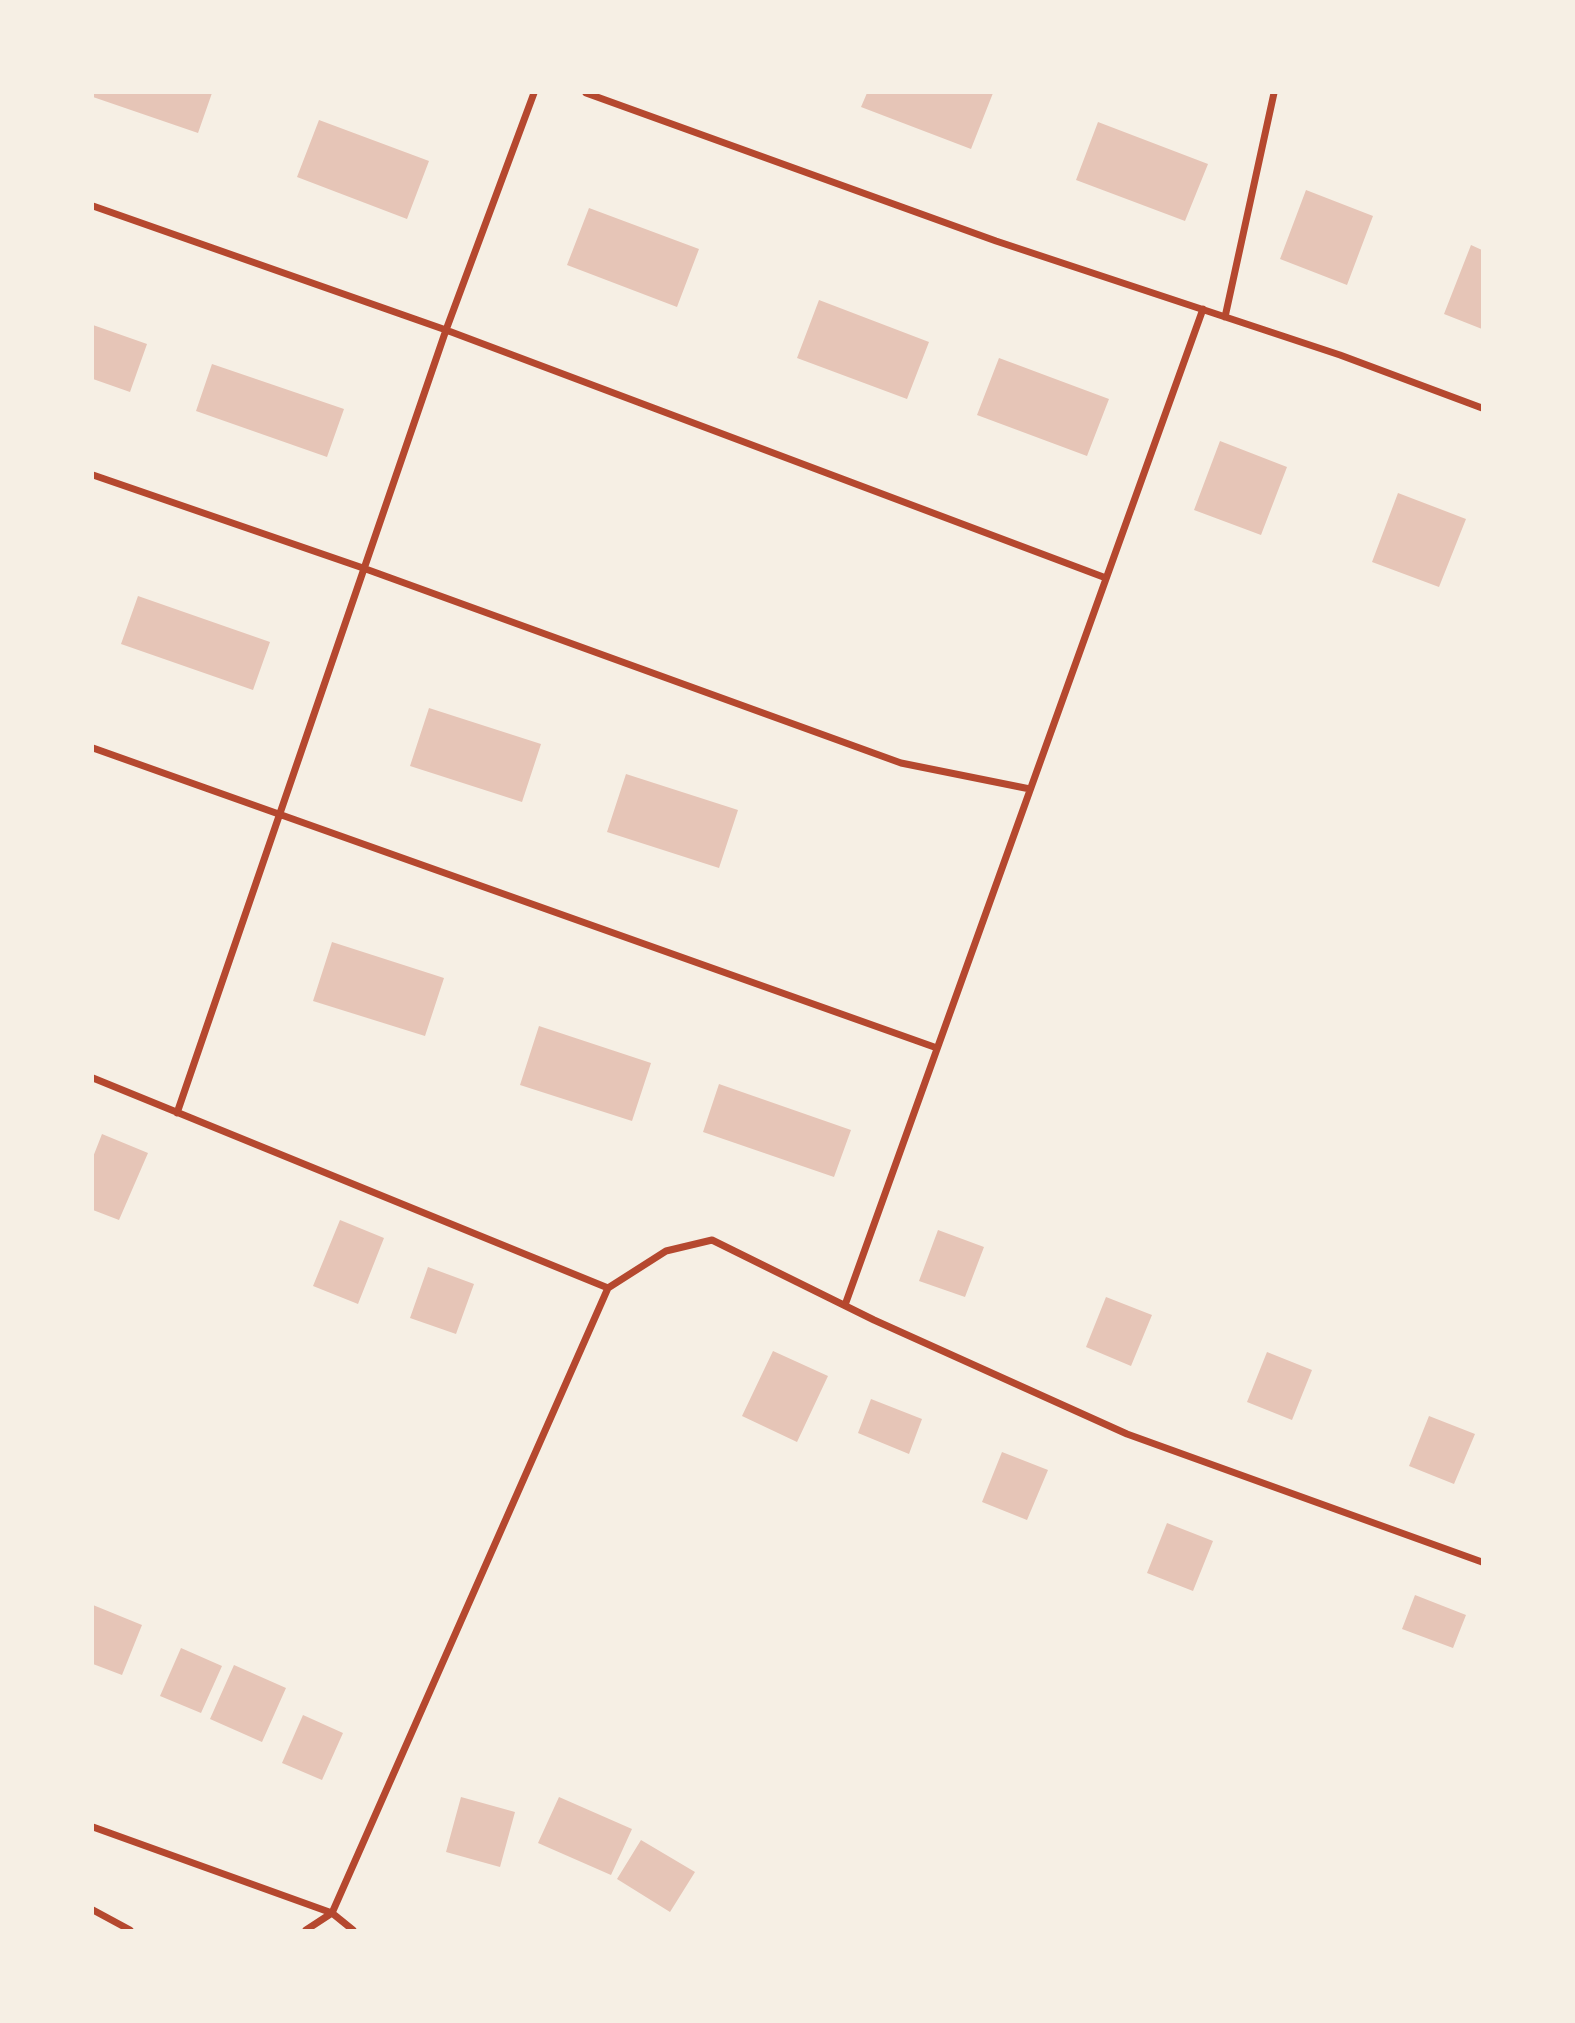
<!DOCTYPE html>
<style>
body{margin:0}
#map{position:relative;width:1575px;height:2023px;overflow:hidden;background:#f6efe4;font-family:"DM Sans",sans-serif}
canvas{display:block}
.frame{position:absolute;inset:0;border:94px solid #f6efe4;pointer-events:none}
</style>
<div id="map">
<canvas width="1575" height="2023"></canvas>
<div class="frame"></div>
</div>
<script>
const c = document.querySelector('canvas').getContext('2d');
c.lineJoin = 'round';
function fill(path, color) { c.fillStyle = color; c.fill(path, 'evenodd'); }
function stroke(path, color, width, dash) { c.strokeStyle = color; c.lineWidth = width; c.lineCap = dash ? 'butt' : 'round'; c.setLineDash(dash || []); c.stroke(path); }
fill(new Path2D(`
 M93,93H212L198,133L93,97Z
 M867,93H993L971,149L861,107Z
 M319,120L429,161L407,219L297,177Z
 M1098,122L1208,164L1185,221L1076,180Z
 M1306,190L1373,216L1347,285L1280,259Z
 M589,208L699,249L677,307L567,265Z
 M1471,245L1482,250V329L1444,314Z
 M819,300L929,342L907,399L797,358Z
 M93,325L147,344L130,392L93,379Z
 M999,358L1109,399L1087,456L977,415Z
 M212,364L344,409L327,457L196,411Z
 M1220,441L1287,467L1261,535L1194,510Z
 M1398,493L1466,519L1439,587L1372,562Z
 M138,596L270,642L253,690L121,644Z
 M429,708L541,744L522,802L410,766Z
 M626,774L738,810L719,868L607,832Z
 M332,942L444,978L425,1036L313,1001Z
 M539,1026L651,1063L632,1121L520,1085Z
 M719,1084L851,1130L834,1177L703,1132Z
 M102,1134L148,1153L119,1220L93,1210V1157Z
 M340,1220L384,1238L358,1304L313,1286Z
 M938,1230L984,1247L965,1297L919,1281Z
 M428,1267L474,1284L456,1334L410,1318Z
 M1106,1297L1152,1315L1131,1366L1086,1347Z
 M773,1351L828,1376L797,1442L742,1416Z
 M1267,1352L1312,1370L1292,1420L1247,1402Z
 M871,1399L922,1419L909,1454L858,1433Z
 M1429,1416L1475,1434L1454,1484L1409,1466Z
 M1002,1452L1048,1470L1027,1520L982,1502Z
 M1167,1523L1213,1541L1193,1591L1147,1573Z
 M1415,1595L1466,1615L1453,1648L1402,1629Z
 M93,1605L142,1625L122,1675L93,1664Z
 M181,1648L222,1666L201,1713L160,1696Z
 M234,1665L286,1688L262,1742L210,1719Z
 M303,1715L343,1733L322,1780L282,1763Z
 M461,1797L515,1812L500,1867L446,1852Z
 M559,1797L632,1829L611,1875L538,1843Z
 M641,1840L695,1872L670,1912L617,1879Z`), '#e6c5b7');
stroke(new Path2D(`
 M586,93L996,241L1340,355L1482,408
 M93,206L446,330L1106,578
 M1225,317L1274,93
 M93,475L363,568L901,763L1030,789
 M93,748L937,1048
 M93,1078L608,1288L666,1251L712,1240L874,1320L1127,1434L1482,1562
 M177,1113L446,330L534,93
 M845,1305L1203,309
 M93,1827L332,1913L353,1930
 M93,1910L130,1930
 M306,1930L332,1913L608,1288`), '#b5482f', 7);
</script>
